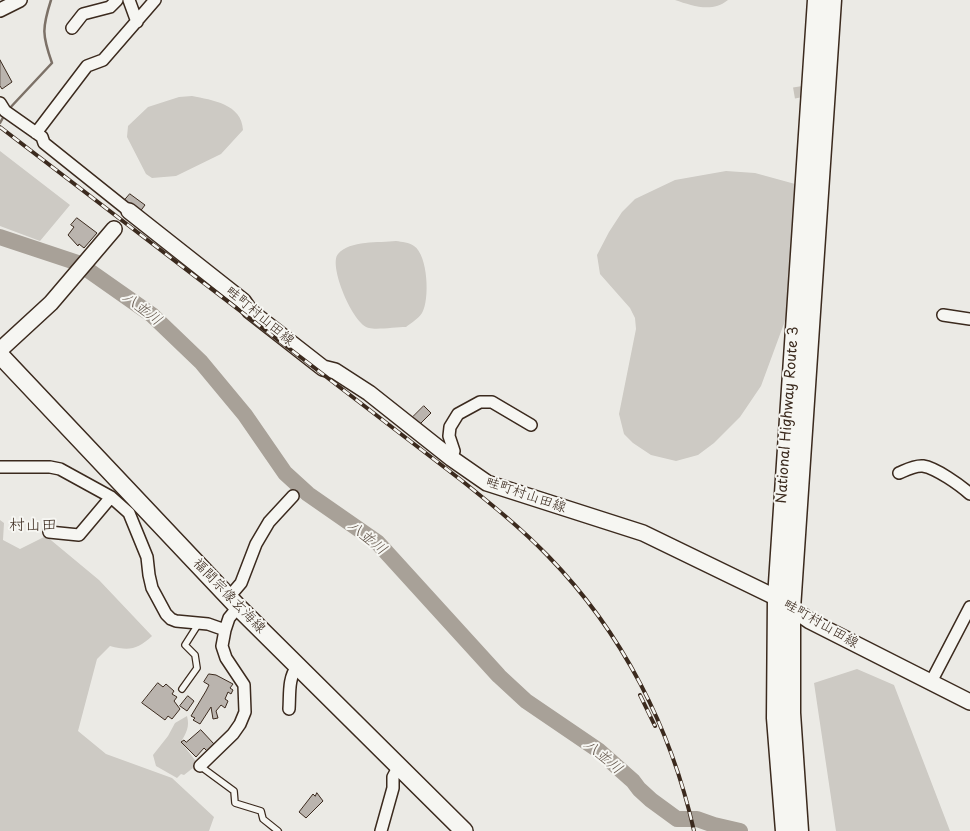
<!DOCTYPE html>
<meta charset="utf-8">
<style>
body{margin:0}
canvas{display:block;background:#ebeae5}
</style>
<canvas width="970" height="831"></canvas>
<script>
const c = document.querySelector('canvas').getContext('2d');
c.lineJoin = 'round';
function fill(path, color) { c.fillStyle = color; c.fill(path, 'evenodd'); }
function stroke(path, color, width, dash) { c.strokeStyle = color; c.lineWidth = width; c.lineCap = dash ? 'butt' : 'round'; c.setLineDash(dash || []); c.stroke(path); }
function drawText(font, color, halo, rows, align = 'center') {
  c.font = font + ' "Playpen Sans","Klee One",sans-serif'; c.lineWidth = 4; c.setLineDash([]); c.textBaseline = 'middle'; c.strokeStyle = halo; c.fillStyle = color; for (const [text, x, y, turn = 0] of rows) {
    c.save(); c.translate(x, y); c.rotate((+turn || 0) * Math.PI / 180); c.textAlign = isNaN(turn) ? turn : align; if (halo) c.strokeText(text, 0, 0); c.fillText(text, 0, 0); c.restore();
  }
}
fill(new Path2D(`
 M675,0H728C712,13 693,6 675,0Z
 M192,96C212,100 242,104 243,130L221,154L176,176L152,178L146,174L127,137L128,126L148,107L179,97Z
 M0,151L70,205L40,241L0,226Z
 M726,171L755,173L806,187L800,280L761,386L740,417L714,443L698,455L676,461L651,455L633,443L624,434L619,414L636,329L635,318L630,308L600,274L597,255L609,232L622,212L635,199L675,180Z
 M396,241C402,242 409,242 414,246C428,255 430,300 422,313C418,319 411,323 406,327C396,327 377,330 369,328C353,325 328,265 338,254C350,240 379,243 396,241Z
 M0,520L4,523L3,540L20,549L46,536L99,580L152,636C137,650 129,651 110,646L97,659L78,731L106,754L172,778L214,817L209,831H0Z
 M857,669L894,685L950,831H836L814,683Z
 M187,716C190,727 186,733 181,742L198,764L184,775L181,774L177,778L156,766L153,755L168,736L175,723Z`), '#cdcac4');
stroke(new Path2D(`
 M8,110L52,63C42,35 42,28 51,0
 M0,123L5,114`), '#7c7167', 2.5);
stroke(new Path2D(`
 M0,237L78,263L152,315L201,362L245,415L285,473L308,494L377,542L499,676L526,701L598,750L633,781L639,789L651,800L677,819H697L714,825L740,831`), '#a8a198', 16);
const building = new Path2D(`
 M0,60L12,82L2,89L0,86Z
 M130,194L145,205L139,213L124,201Z
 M77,218L97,233L84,248L79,244L78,246L68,235L74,227L71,225Z
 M424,406L431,413L420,424L413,417Z
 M209,674L216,675L233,684L230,688L233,690L231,694L228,692L225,699L228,701L225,708L221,705L216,711L218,718L213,719L211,707L200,724L193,720L195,718L191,716L206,691L209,685L204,682Z
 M158,683L163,687L166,684L174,691L172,694L177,697L174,701L180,709L172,719L168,716L165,720L142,703Z
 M188,696L194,701L187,711L180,706Z
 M201,730L214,744L207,751L204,748L196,757L181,742L184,740L186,742Z
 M317,793L323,801L306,818L299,812L313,794L315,796Z`);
fill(building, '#bab4ae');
stroke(building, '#3b2a1e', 1);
stroke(new Path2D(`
 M794,93L817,89`), '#c8c4bd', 11, [11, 5.5]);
const service = new Path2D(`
 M182,689L197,668L195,655L185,645L199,623
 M200,766L234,791L235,803L261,811L263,819L278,831`);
const minor = new Path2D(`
 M129,0L137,22
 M72,28L83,14L110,7L117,0
 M0,103L5,111L42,137L44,143L129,211
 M36,133L87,66L103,60L155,0
 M943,315L970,319
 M451,458L454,451L449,436L450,427L458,414L480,402H492L531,425
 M0,467H50L60,469L111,497L129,513L147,557L149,575L152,588L166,614L171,619L176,621L208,624L225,630L229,618L238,607
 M899,473C906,470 915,465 923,466C936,468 960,485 970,494
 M49,532L79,535L111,497
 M229,597L241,583L256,544L269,522L293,496
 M931,682L970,607
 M289,709C290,694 288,678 297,667
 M200,766L233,734L240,724L245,712L244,685L226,658L222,646L225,630
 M381,831L393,788V777L399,766`);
const tertiary = new Path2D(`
 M0,10L20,0`);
const secondary = new Path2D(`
 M129,211L243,301L250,311L323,368L335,371L369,393L451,458L487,483L643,533L777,598L810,621L970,702
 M0,350L51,303L114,229`);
const primary = new Path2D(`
 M0,355L238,607L464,831`);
const trunk = new Path2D(`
 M785,831L776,718L777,598L817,0
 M799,831L791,713V609L832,0`);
stroke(service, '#3b2a1e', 8);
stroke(minor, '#3b2a1e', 14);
stroke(tertiary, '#3b2a1e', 16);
stroke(secondary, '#3b2a1e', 18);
stroke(primary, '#3b2a1e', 20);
stroke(trunk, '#3b2a1e', 21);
stroke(service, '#f6f6f2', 5.5);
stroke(minor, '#f6f6f2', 11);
stroke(tertiary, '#f6f6f2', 13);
stroke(secondary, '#f6f6f2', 15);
stroke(primary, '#f6f6f2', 17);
stroke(trunk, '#f6f6f2', 18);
const rail = new Path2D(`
 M0,127L461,480C491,504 521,528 548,556C622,632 671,728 694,831
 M640,695L655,726`);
stroke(rail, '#3b2a1e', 4);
stroke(rail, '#f6f6f2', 2.5, [8]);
drawText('14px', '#3b2a1e', '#f6f6f2', [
 ["畦町村山田線",260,316,40],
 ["National Highway Route 3",788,415,-86],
 ["畦町村山田線",526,495,19],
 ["福間宗像玄海線",229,596,46],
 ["畦町村山田線",821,624,30]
]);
drawText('italic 15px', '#615449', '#f6f6f2', [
 ["八並川",142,309,38],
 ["八並川",367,538,39],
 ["八並川",603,757,40]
]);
drawText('16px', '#3b2a1e', '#f6f6f2', [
 ["村山田",33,526]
]);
</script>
